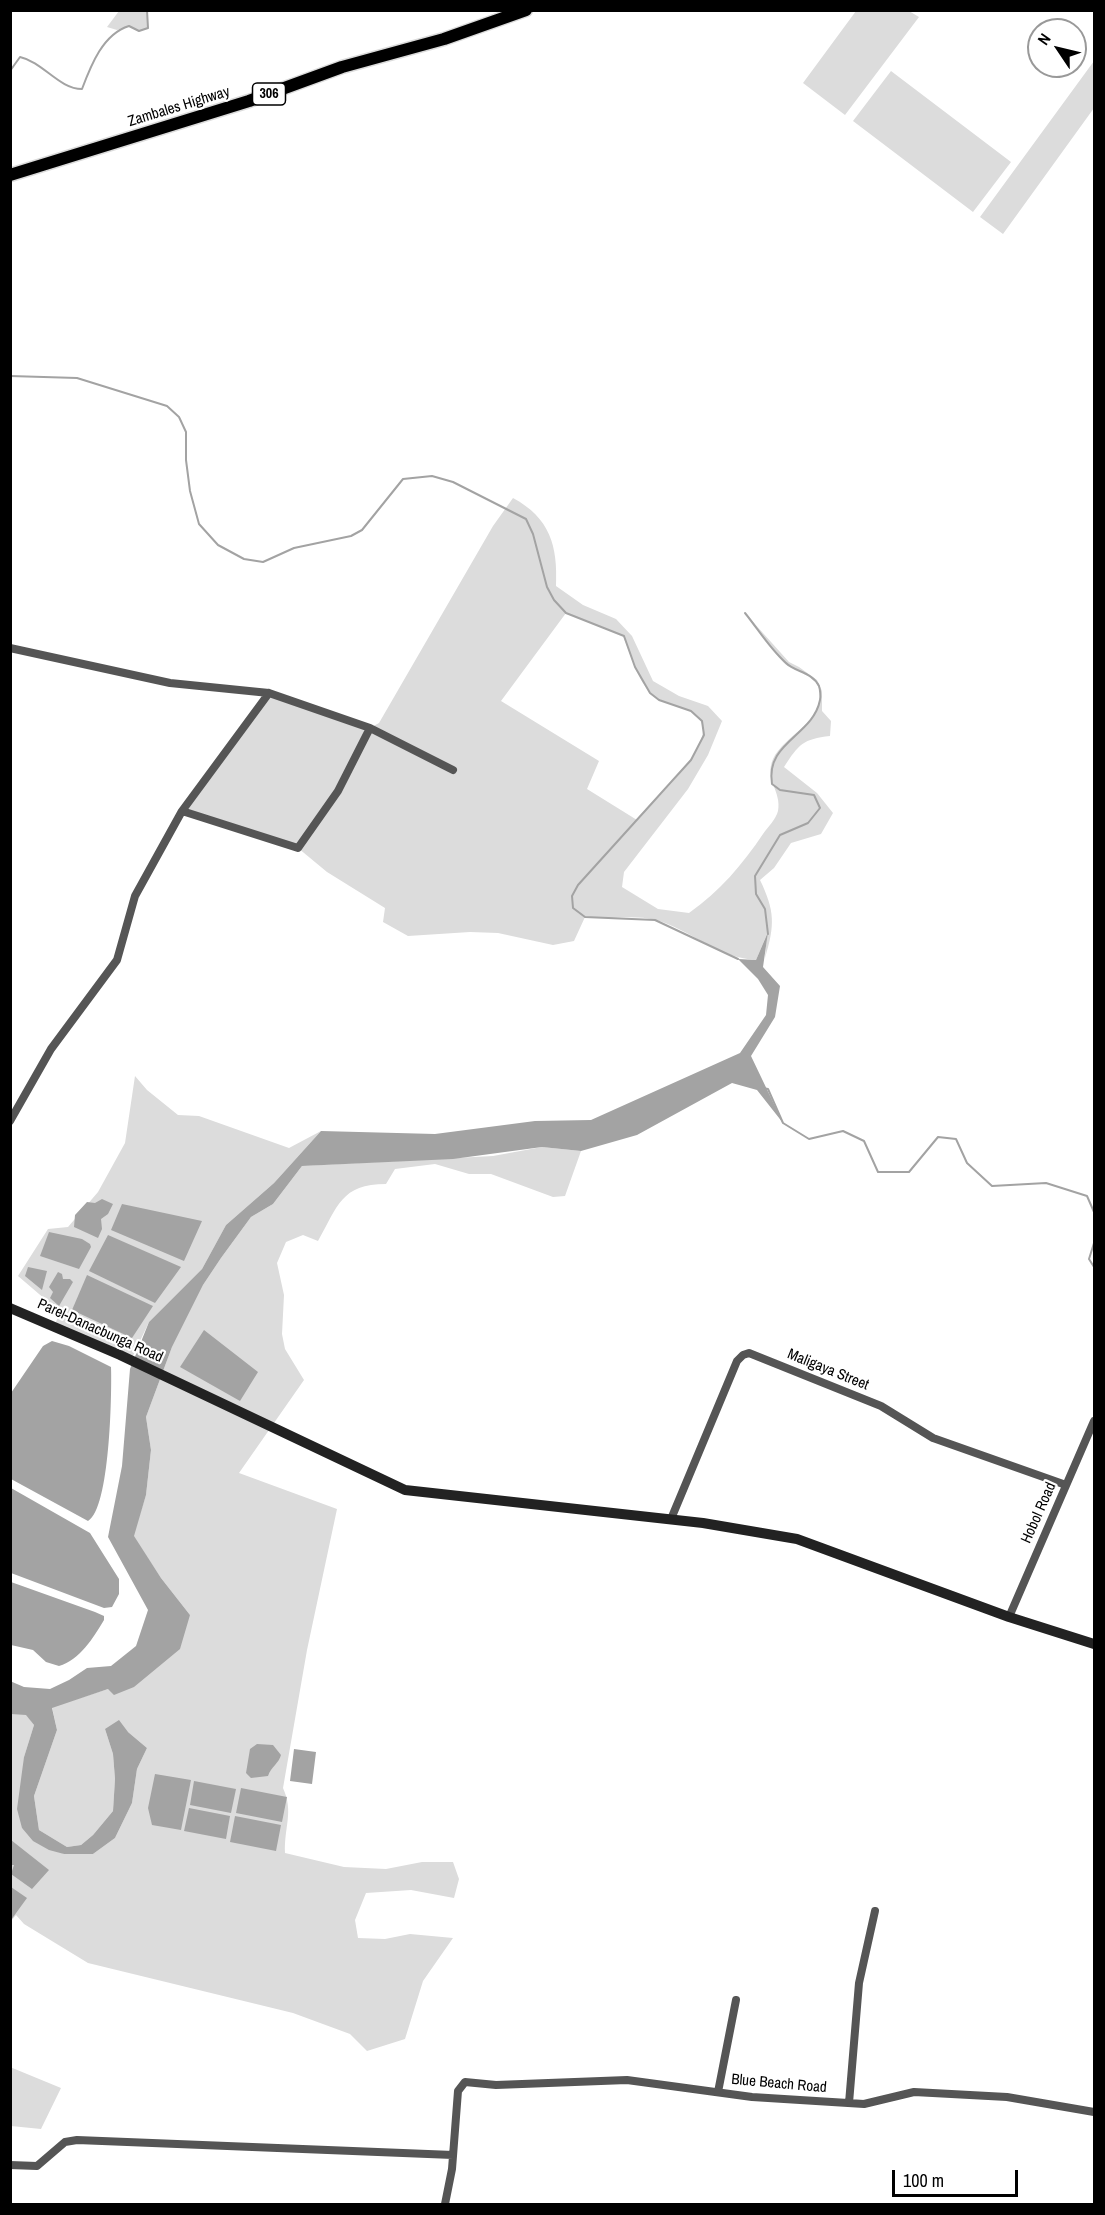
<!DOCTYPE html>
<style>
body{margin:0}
#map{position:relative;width:1105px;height:2215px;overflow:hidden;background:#fff;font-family:"Archivo Narrow",sans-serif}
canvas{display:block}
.frame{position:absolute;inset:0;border:12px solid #000;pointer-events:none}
.north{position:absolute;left:1027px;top:18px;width:60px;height:60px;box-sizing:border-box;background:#fff;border:2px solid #999;border-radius:50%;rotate:305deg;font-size:16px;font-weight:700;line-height:24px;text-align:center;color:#000}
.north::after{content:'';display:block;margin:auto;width:21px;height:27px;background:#000;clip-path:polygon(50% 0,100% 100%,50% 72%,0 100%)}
.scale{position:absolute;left:892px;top:2170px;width:126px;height:27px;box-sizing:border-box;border:3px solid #000;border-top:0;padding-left:8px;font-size:18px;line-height:21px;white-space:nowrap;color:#000;-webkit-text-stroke:4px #fff;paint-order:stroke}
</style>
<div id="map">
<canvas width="1105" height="2215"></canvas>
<div class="frame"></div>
<div class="north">N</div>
<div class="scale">100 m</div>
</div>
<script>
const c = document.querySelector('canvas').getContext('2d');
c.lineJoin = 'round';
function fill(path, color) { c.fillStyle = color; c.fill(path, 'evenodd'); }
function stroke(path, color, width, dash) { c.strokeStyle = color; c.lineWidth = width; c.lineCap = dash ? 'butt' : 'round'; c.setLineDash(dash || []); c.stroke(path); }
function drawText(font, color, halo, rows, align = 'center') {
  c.font = font + ' "Archivo Narrow",sans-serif'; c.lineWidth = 4.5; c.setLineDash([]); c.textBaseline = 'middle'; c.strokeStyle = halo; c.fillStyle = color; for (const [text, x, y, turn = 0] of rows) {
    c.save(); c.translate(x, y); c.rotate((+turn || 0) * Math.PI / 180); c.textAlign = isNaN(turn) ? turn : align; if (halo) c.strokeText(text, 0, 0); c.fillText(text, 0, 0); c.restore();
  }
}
fill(new Path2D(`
 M119,11H147L148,28L139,31L129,26L117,30L107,27Z
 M856,11H909L919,17L845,115L803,83Z
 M1094,61V108L1003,234L980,217Z
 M891,71L1011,162L973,212L853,121Z
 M513,498C550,518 558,546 556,586L583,605L616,619L632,636L653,681L679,696L708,706L722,721L708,755L688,789L624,872L622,887L658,909L689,913C720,891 742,865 763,834C768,827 776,819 778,811C782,792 764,779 773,759C784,735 826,721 819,689C816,675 799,671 788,666C779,661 754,623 745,613L789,662L799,667L817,680L822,691V711L831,721L830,736C803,739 799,744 784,767L817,793L833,813L821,834L791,843L774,868L760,880C775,911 775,925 765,958L767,934L756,960C718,958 691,930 656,920C633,914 608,920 585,917L574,941L553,945L498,933L470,932L408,936L383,922L385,908L327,872L298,848L182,811L269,693L370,728L379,723L493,526ZM566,613L623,636C631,655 637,680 652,694C665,707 689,704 700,720C718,744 652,802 637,820L587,789L599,761L501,701Z
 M135,1076L147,1090L178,1115L199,1116L289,1148L321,1131L274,1183L226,1225L202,1269L149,1322L131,1360L54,1327L60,1312L18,1276L48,1229L68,1227L98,1192L125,1143Z
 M542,1147L581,1151L565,1196L553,1197L491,1174H469L435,1164L395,1169L386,1184C341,1184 338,1206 318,1241L303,1235L286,1242L277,1263L284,1295L282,1334L285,1349L304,1380L239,1473L337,1509L307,1650L283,1788C294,1812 284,1827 285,1853L344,1867L386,1869L422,1862H453L459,1879L454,1898L411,1890L366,1893L355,1920L358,1938L385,1939L410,1934L453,1938L423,1981L405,2039L367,2051L350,2034L293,2013L88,1963L24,1924L16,1915L11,1921V1714H26L34,1725L24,1757L22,1828L64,1854H93L115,1838L132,1803L137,1769L147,1748L128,1732L105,1729L113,1754L115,1779L113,1811L93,1835L81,1845L67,1847L39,1830L34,1796L57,1730L52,1707L108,1689L190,1615L161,1578L133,1536L146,1495L151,1450L146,1417L172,1347L203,1285L221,1258L251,1217L273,1204L302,1166L493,1156Z
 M10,2067L61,2088L41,2129L11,2126Z`), '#dcdcdc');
fill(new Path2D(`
 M768,932L763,967L780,986L775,1017L751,1056L783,1123L757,1090L732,1083L637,1135L581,1151L542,1147L453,1159L302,1166L273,1204L251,1217L221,1258L203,1285L172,1347L146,1417L151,1450L146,1495L134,1536L161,1578L190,1615L180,1649L134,1687L114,1695L108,1689L52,1708L57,1730L34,1796L39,1830L67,1847L81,1845L93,1835L113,1811L115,1779L113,1754L105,1729L119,1720L128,1732L147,1748L137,1769L132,1803L115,1838L93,1854H64L49,1850L33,1841L22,1828L17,1809L24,1757L34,1725L26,1715L11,1714L10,1681L24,1687L50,1689L69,1680L87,1668L111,1666L136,1646L148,1610L108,1537L122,1466L130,1369L149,1322L202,1269L226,1225L274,1183L321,1131L435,1134L535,1121L591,1120L740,1053L766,1015L768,995L758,979L738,959L756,960Z
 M102,1199L113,1204L108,1214L101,1219L102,1229L98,1238L74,1227L75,1215L87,1202L95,1203Z
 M122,1204L202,1221L184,1261L111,1230Z
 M49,1232L82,1239L90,1244L91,1247L79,1269L40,1256Z
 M108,1235L181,1267L155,1303L89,1271Z
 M28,1267L47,1271L42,1290L25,1276Z
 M58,1272L62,1274L63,1279H70L73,1282L59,1306L50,1298L53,1292L49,1287Z
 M87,1275L153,1306L132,1338L72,1310Z
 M204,1330L258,1372L240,1401L180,1367Z
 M52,1341L69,1346L111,1367C112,1393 110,1509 88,1521L11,1479V1393L43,1346Z
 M11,1488L90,1533L119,1579V1594L112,1607L104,1608L11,1573Z
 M11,1582L95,1612L104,1616V1620C93,1638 80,1660 59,1666L46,1662L33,1650L11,1645Z
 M257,1744L273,1745L281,1755C279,1763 271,1767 268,1776L251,1778L246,1773L250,1749Z
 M294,1749L316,1752L312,1784L290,1781Z
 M155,1774L191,1780L181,1830L152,1825L148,1808Z
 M194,1781L236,1789L231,1813L190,1805Z
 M241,1788L287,1797L282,1822L236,1813Z
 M189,1808L230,1816L226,1839L184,1831Z
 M235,1816L281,1825L276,1851L230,1842Z
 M11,1840L49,1870L32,1889L11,1874L14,1865H11Z
 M11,1887L27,1898L11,1920Z`), '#a3a3a3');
stroke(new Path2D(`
 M10,71L20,57C43,62 59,89 82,89C91,65 103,34 129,26L139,31L148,28L147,10
 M10,306V315
 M10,376L77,378L167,406L179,417L186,432V460L190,491L199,524L218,545L244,559L263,562L294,548L351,536L362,530L403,479L432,476L453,482L526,519L533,534L547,587L554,600L566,613L624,636L635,667L650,693L659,700L691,711L702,721L704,735L691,760L578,885L572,896L573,908L585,917L655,920L738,959
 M745,613C758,629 770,649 786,663C795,672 812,672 819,686C820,689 821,697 820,700C813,736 765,742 772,784L780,790L814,795L820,808L808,823L780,835L755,876L756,894L765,909L768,934
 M763,1088L768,1089L783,1123L809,1139L843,1131L864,1141L878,1172H909L938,1137L956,1139L967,1163L992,1186L1046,1183L1087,1196L1094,1212
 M1094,1243L1089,1259L1094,1267`), '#a3a3a3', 2);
const primary = new Path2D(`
 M10,175L249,101L342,67L444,39L526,10`);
stroke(primary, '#dbdbdb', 15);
stroke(new Path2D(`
 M10,648L170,683L269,693L370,728L338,791L298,848L182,811
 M370,728L453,770
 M10,1121L51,1049L117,960L135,896L182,811L269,693
 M671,1519L737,1361L743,1355L749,1353L881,1406L933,1438L1066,1485
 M1009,1617L1094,1421
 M718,2092L736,2000
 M849,2103L859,1983L875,1911
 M10,2165L37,2166L65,2142L77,2140L453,2155
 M445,2204L452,2169L458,2091L465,2082L496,2085L627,2080L752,2097L864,2104L914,2092L1007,2097L1094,2112`), '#555', 8);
stroke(new Path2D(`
 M10,1308L120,1355L405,1490L703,1523L797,1539L1009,1617L1094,1644`), '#222', 10);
stroke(primary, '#000', 12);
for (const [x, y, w] of [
 [269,94,33]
]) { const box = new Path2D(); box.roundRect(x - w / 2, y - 11, w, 22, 4.5); c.fillStyle = '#fff'; c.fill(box); stroke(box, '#000', 1.5); }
drawText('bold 14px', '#000', null, [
 ["306",269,94]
]);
drawText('15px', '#000', '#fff', [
 ["Zambales Highway",179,107,-17],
 ["Parel-Danacbunga Road",100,1331,24],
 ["Maligaya Street",828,1370,22],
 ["Hobol Road",1039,1513,-66],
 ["Blue Beach Road",779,2084,5]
]);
</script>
